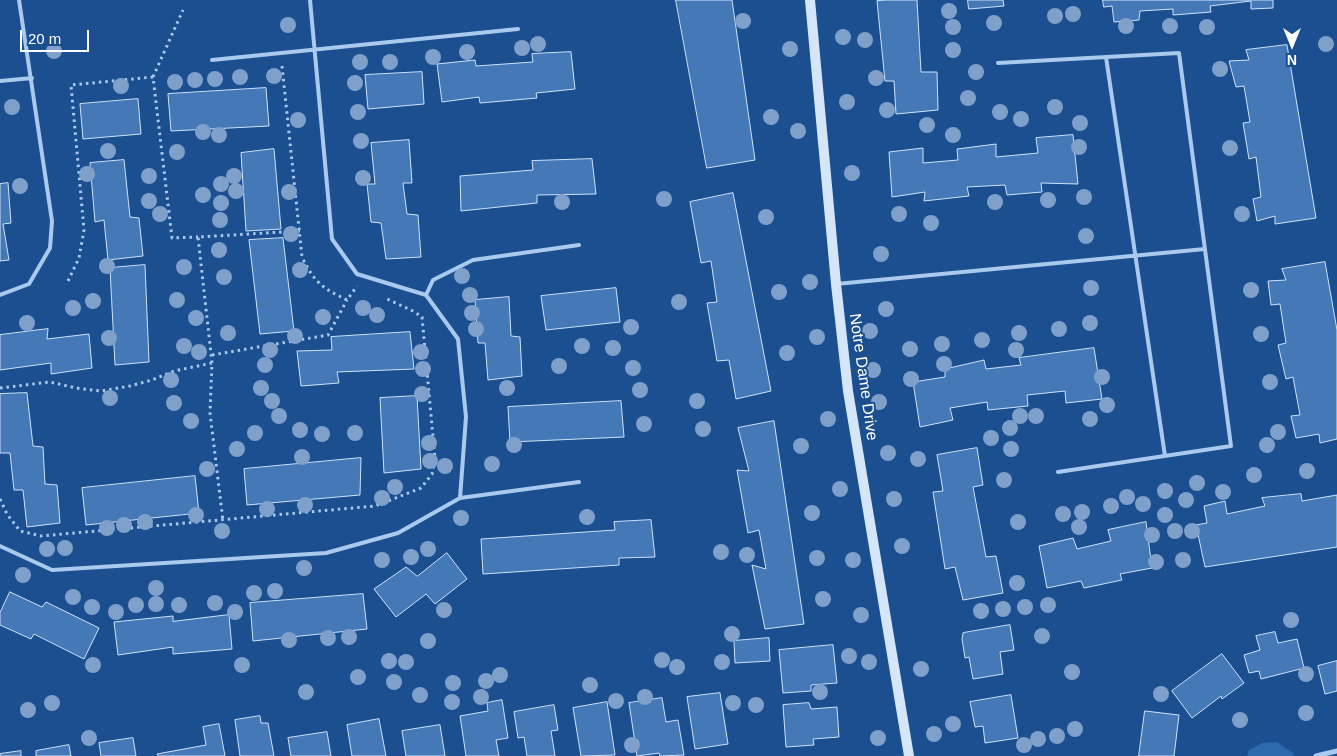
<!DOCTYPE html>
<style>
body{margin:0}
#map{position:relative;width:1337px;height:756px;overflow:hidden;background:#1b4f8f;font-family:Arial,sans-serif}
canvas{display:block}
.north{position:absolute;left:1267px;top:20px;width:50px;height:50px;-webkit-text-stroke:4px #1b4f8f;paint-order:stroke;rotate:180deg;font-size:14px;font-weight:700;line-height:20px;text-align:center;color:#fff}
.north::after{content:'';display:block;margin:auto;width:18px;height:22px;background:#fff;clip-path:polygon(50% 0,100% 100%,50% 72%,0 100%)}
.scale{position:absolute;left:20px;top:30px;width:69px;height:22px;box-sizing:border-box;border:2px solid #fff;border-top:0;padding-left:6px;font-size:15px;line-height:18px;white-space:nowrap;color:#fff;-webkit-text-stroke:4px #1b4f8f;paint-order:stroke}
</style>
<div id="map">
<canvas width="1337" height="756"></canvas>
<div class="north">N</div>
<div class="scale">20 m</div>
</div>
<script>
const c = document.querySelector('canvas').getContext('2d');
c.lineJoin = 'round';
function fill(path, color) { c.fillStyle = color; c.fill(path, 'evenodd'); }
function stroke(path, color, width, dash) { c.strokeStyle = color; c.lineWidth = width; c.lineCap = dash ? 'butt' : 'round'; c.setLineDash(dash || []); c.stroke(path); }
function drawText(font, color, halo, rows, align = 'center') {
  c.font = font + ' Arial,sans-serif'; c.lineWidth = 4; c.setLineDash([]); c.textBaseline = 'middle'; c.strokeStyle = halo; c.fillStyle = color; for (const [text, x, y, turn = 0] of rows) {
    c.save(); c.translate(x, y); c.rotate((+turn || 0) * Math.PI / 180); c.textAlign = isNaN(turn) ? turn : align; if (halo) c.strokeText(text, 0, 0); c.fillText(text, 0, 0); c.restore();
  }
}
fill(new Path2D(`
 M1277,742L1293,753L1294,756H1247L1249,750L1262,743Z`), '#2e69ad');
const building = new Path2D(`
 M676,0H732L755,160L707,168Z
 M888,0H917L921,72H937L938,110L896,114L894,81H885L877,1Z
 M968,0H1003L1004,6L969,9Z
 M1103,0H1273V8L1251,9V1L1210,6L1211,12L1173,15V9L1140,11L1139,20L1114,22L1112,6L1104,7Z
 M1287,45L1316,218L1275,224V216L1257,221L1253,199L1261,197L1256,157L1249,159L1243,123L1250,122L1244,86L1236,87L1229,61L1249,60L1246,50Z
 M571,52L575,89L536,93L537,98L480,103L479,97L442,102L437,64L475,60L476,66L533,62L532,54Z
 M422,72L424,104L368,109L365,75Z
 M266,88L269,126L171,131L168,94Z
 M138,99L141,134L83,139L80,104Z
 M1073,135L1078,184L1041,183L1042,192L1007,195L1005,185L967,187L969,196L924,201L925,192L892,197L889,152L923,148V163L958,160L957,149L996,144V157L1038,153L1036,138Z
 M409,140L412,183H403L407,214L418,215L421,257L386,259L381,223L371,222L367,184H375L371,143Z
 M274,149L281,229L246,231L241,153Z
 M592,159L596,194L537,195V203L461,211L460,176L533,170L532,161Z
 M124,160L130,217L139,218L143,256L108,260L104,220L95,222L90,163Z
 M8,183L11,223L3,224L9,260L0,261V184Z
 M733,193L771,391L736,399L729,360L717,361L707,303L717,302L711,261L701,263L690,202Z
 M283,238L294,331L260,334L249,240Z
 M1325,262L1337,330V439L1320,443L1319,434L1296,438L1291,416L1300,415L1293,377L1286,379L1278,345L1286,343L1280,304L1271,305L1268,281L1286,280L1282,269Z
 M145,265L149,362L115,365L110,268Z
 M616,288L620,322L546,330L541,296Z
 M509,297L511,336L520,337L522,376L488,380L485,343H478L475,300Z
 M48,329L47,339L89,334L92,368L51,374V363L0,370V335Z
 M410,332L414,369L337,372L339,383L301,386L297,351L332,350L331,337Z
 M1094,348L1102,399L1066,403L1065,391L1027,395L1028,406L988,410L987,402L950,408L953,420L920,427L913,382L945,377V369L984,360L986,369L1021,365L1019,358Z
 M27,393L33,446L43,447L45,484L57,485L60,523L27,527L23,490H14L10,453H0V394Z
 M417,396L421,469L384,473L380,398Z
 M621,401L624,437L510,442L508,407Z
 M774,421L804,624L765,629L752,565L766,569L759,530L748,533L737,470L749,471L738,428Z
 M977,448L983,485L973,487L986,557L996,556L1003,593L963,600L955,567L945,569L933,492L943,491L937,455Z
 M361,458L360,495L247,505L244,469Z
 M195,476L199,513L86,525L82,488Z
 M1301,494L1302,501L1337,495V547L1205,567L1196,525L1207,523L1204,506L1225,501L1227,514L1265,506L1262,498Z
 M651,520L655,557L619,558V565L483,574L481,539L615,530L614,522Z
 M1146,522L1152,568L1120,574L1122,580L1084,588L1081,581L1047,588L1039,546L1073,538L1077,549L1111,541L1108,530Z
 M447,553L467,579L435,604L426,594L396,617L374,589L406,567L417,576Z
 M10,592L42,607L46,602L99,628L84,659L34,634L31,639L0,625V613Z
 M363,594L367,629L253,641L250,603Z
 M229,615L232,649L173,654V647L118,655L114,622L173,616V621Z
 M1010,625L1014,650L1000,652L1003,674L973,679L969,657L965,658L962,639L963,633Z
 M1275,632L1278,643L1297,639L1304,668L1261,679L1259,671L1249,673L1244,655L1260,650L1256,636Z
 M769,638L770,661L735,663L734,641Z
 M833,645L837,683L811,685V691L783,693L779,650Z
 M1222,654L1244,683L1222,699L1221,696L1192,718L1172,691Z
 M1337,661V691L1325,694L1318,666Z
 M720,693L728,744L695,749L687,697Z
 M1011,695L1018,738L985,743L983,726L975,727L970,702Z
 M662,698L666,722L678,720L684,755L660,756L659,753L637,756L629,703Z
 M502,700L508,738L496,740L499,756H466L460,716L488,711L487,703Z
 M607,702L615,755L581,756L573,708Z
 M809,703L811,709L837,707L839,737L813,739L814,745L786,747L783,705Z
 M554,705L558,730L551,731L555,756H527L524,737L518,738L514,712Z
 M1145,711L1179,715L1174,756H1139Z
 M260,716L261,723H268L274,756H240L235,720Z
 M379,719L386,756H352L347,725Z
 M219,724L225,756H158L157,754L206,745L203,727Z
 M440,725L445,756H406L402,731Z
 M327,732L331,756H291L288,738Z
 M133,738L136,756H101L99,743Z
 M69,745L71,756H36V751Z
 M21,751V756H0V754Z`);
fill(building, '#4478b7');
stroke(building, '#cfe3fa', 1);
stroke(new Path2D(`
 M282,66L302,257C314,282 322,288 347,300L357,286
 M153,77L183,10
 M68,281L79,258L84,230L71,85L153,77L172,238L198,237
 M212,355L328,335L347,300
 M212,363L198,237L300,231
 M0,388L50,382L76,388L101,391L130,386L152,380L174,371L212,363L210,413L223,521
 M0,499L7,514L20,531L41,536L375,506L421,488L432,474L435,459L422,317L413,311L387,299`), '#a9c9ee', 3, [2.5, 4]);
stroke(new Path2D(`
 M1106,57L1165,456
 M212,60L518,29
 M998,63L1179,53L1231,446L1058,472
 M0,81L32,78
 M836,284L1205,249
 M0,295L29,284L50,248L52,221L19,0
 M426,295L433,280L473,260L579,245
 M460,498L579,482
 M0,546L52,570L326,553L398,533L460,498L466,417L458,339L426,295L357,274L332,239L310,0`), '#a9c9ee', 4);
stroke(new Path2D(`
 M1316,756L1337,751`), '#a9c9ee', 5);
stroke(new Path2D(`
 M810,0L836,284L848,391L909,756`), '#d6e6fa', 10);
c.fillStyle = '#7ea0ca';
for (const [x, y] of [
 [949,11],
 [1073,14],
 [1055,16],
 [743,21],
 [994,23],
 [288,25],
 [1126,26],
 [1170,26],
 [953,27],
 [1207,27],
 [843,37],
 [865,40],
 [538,44],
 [1326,44],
 [522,48],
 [790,49],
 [953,50],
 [54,51],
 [467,52],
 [433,57],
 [360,62],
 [390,62],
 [1220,69],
 [976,72],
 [274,76],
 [240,77],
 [876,78],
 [215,79],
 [195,80],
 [175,82],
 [355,83],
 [121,86],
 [968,98],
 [847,102],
 [12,107],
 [1055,107],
 [887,110],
 [358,112],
 [1000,112],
 [771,117],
 [1021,119],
 [298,120],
 [1080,123],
 [927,125],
 [798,131],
 [203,132],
 [219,135],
 [953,135],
 [361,141],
 [1079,147],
 [1230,148],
 [108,151],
 [177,152],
 [852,173],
 [87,174],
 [149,176],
 [234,176],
 [363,178],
 [221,184],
 [20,186],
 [236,191],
 [289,192],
 [203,195],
 [1084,197],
 [664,199],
 [1048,200],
 [149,201],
 [562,202],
 [995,202],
 [221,203],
 [160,214],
 [899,214],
 [1242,214],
 [766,217],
 [220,220],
 [931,223],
 [291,234],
 [1086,236],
 [219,250],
 [881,254],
 [107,266],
 [184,267],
 [300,270],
 [462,276],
 [224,277],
 [810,282],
 [1091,288],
 [1251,290],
 [779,292],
 [470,295],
 [177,300],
 [93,301],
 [679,302],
 [73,308],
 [363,308],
 [886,309],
 [472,313],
 [377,315],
 [323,317],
 [196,318],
 [27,323],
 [1090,323],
 [631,327],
 [476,329],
 [1059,329],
 [870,331],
 [228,333],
 [1019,333],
 [1261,334],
 [295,336],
 [817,337],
 [109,338],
 [982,340],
 [942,344],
 [184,346],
 [582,346],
 [613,348],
 [910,349],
 [270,350],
 [1016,350],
 [199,352],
 [421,352],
 [787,353],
 [944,364],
 [265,365],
 [559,366],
 [633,368],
 [423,369],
 [873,370],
 [1102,377],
 [911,379],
 [171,380],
 [1270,382],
 [261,388],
 [507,388],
 [640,390],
 [422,394],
 [110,398],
 [272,401],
 [697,401],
 [879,402],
 [174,403],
 [1107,405],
 [279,416],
 [1020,416],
 [1036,416],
 [828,419],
 [1090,419],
 [191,421],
 [644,424],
 [1010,428],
 [703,429],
 [300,430],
 [1278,432],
 [255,433],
 [355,433],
 [322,434],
 [991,438],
 [429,443],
 [514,445],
 [1267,445],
 [801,446],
 [237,449],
 [1011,449],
 [888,453],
 [302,457],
 [918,459],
 [430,461],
 [492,464],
 [445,466],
 [207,469],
 [1307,471],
 [1254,475],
 [1004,480],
 [1197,483],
 [395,487],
 [840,489],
 [1165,491],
 [1223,492],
 [1127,497],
 [382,498],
 [894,499],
 [1186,500],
 [1143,504],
 [305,505],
 [1111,506],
 [267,509],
 [1082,512],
 [812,513],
 [1063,514],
 [196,515],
 [1165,515],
 [587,517],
 [461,518],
 [145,522],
 [1018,522],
 [124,525],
 [1079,527],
 [107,528],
 [222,531],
 [1175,531],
 [1192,531],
 [1152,535],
 [902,546],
 [65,548],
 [47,549],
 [428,549],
 [721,552],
 [747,555],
 [411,557],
 [817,558],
 [382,560],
 [853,560],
 [1183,560],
 [1156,562],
 [304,568],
 [23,575],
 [1017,583],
 [156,588],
 [275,591],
 [254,593],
 [73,597],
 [823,599],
 [215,603],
 [156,604],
 [136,605],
 [179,605],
 [1048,605],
 [92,607],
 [1025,607],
 [1003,609],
 [444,610],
 [981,611],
 [116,612],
 [235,612],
 [861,615],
 [1291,620],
 [732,634],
 [1042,636],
 [349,637],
 [328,638],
 [289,640],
 [428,641],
 [849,656],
 [662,660],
 [389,661],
 [406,662],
 [722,662],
 [869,662],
 [93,665],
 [242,665],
 [677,667],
 [921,669],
 [1072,672],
 [1306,674],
 [500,675],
 [358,677],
 [486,681],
 [394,682],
 [453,683],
 [590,685],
 [306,692],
 [820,692],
 [1161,694],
 [420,695],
 [481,697],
 [645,697],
 [616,701],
 [452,702],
 [52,703],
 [733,703],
 [756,705],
 [28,710],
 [1306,713],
 [1240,720],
 [953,724],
 [1075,729],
 [934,734],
 [1057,736],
 [89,738],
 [878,738],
 [1038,739],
 [632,745],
 [1024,745]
]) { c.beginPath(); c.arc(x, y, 8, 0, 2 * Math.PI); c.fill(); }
drawText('16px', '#fff', '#1b4f8f', [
 ["Notre Dame Drive",863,377,82]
]);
</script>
